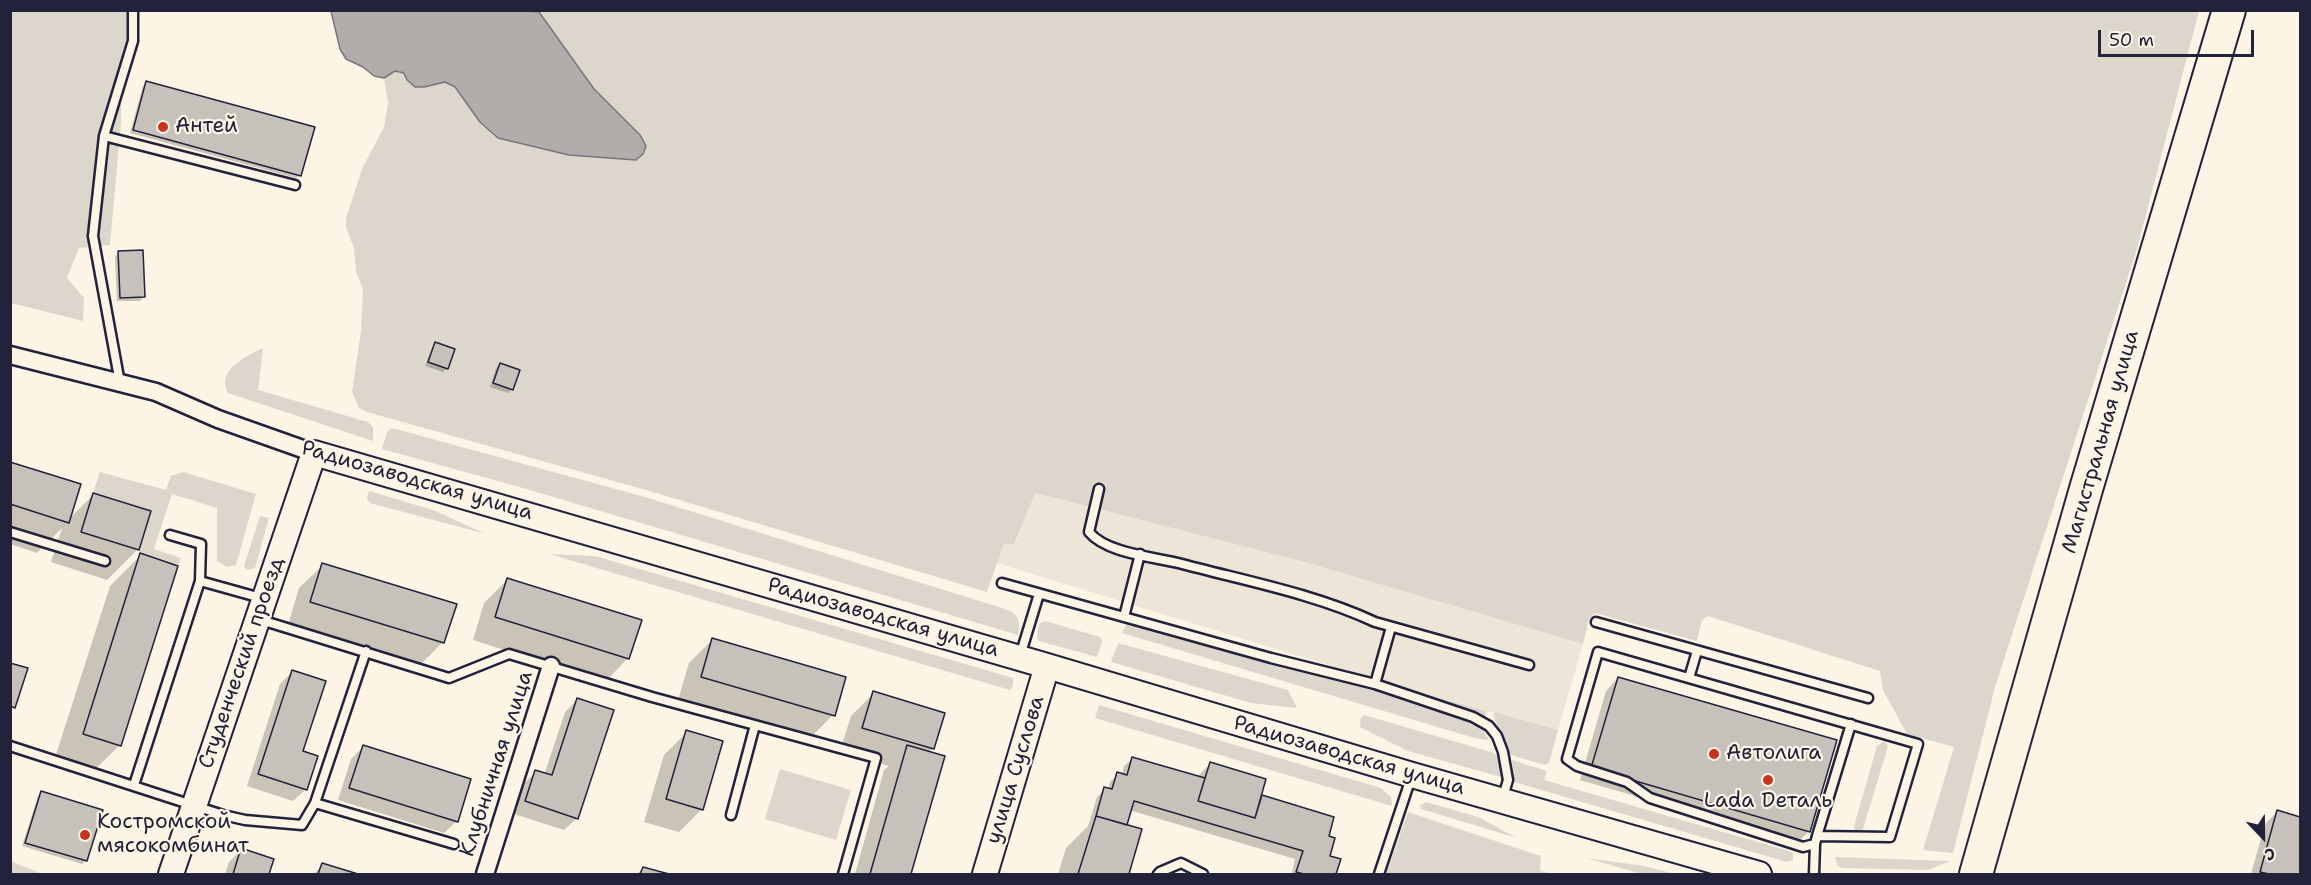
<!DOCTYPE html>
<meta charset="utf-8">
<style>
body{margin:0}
#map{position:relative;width:2311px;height:885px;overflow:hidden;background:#fcf5e5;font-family:"Shantell Sans",sans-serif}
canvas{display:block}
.frame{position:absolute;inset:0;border:12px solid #22223b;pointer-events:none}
.north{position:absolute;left:2233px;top:807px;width:60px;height:60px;-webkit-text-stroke:4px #fcf5e5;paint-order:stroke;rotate:158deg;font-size:16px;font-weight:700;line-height:24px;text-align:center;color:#22223b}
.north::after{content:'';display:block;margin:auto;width:21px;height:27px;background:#22223b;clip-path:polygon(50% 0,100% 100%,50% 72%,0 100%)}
.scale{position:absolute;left:2098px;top:30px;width:156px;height:27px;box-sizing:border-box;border:3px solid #22223b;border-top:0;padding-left:8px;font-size:18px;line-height:21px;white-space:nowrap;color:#22223b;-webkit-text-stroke:4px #fcf5e5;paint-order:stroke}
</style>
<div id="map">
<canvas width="2311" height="885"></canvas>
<div class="frame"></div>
<div class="north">С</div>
<div class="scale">50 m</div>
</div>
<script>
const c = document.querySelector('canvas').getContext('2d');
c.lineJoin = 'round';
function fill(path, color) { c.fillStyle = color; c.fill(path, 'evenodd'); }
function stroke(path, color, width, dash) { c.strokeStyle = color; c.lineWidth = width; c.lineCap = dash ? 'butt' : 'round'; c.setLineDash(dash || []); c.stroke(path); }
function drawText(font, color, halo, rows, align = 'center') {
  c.font = font + ' "Shantell Sans",sans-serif'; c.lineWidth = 4.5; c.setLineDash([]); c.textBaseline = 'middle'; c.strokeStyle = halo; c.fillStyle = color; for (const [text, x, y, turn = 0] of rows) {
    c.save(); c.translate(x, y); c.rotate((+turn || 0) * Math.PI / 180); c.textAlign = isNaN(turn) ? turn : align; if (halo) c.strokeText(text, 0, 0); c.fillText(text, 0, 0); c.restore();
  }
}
fill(new Path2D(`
 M1034,493L1301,561L1583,644L1558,730L1403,688L997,563L1004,542L1015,545Z`), '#ece5d8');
fill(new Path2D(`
 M10,11H138L136,40L121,85V122L110,245L79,248L67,278L84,298L83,321L11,303Z
 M525,11H2199L2137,249L1995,687L1953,853L1923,850L1954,747L1907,734L1883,690L1880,671L1708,616L1702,620L1697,641L1595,613L1589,619L1583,644L1301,561L1035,493L1014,545L1004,543L987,592L646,490L367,412L359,408L352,392L361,331L363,289L356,272L354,248L346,228V218L362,169L384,127L388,102L384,78L396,71L405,73L424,87L445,82L455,87L468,102L569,155L635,160L640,135L594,89L539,12Z
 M261,349H263L258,390L368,422L373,427V441L228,393C216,371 244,357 261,349Z
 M392,428L645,497L1002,608C1018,613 1021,619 1018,635L523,488L382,449L387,432Z
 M100,472L166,490L171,476L183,472L256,494L236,565L227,567L217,561V508L172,494L154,549L181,558L178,566L140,553L139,550L151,511L93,493Z
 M369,491L433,510L486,534L370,503L367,498Z
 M260,516L269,518L255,568L247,570L244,566Z
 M549,554L595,556L1013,678V686L1010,690Z
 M1045,621L1100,637L1102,641L1097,657L1039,641L1037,637L1039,624Z
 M1127,623L1374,689L1473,722L1481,726L1489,740L1478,739L1122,633Z
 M1118,643L1288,690L1297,708L1251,703L1111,662Z
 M1403,688L1487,711L1485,717Z
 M1099,705L1381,788L1391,797L1392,806L1095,718Z
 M1494,712L1558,730L1549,763L1545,765L1511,755C1507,744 1493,721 1494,712Z
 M1364,715L1494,753L1498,757L1501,777L1408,751L1360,727L1361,718Z
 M1884,741L1888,746L1863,829L1861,832L1855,833L1854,826L1877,746Z
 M1512,760L1547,771L1544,780L1789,851L1793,853V860L1787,862L1514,782Z
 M780,769L851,790L836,840L765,819Z
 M1426,802L1478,817L1517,838L1421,809L1420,806Z
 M1408,812L1541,856L1540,871L1554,874H1386Z
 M1835,857L1950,861L1928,870L1842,868L1838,866Z
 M1586,858L1644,866L1675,874H1642Z
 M10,861L40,873L44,874H11Z`), '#dcd6cc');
const water = new Path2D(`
 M525,11L539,12L594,89L640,135L646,146L643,154L636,160L569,155L498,138L480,122L455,87L445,82L424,87H415L407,80L404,73L395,71L384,78L374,76L363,67L346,59L340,49L331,11Z`);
fill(water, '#b2adab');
stroke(water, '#78757e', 1.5);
fill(new Path2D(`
 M147,83L300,175L296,178L130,133L143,86Z
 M119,253L144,297L140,301H117L115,256Z
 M435,344L447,368L443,372L425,366L432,348Z
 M500,365L512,389L508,393L490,387L496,368Z
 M10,463L69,519L94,494L138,549L107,580L51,562L62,528L37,553L10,544Z
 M141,555L120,745L89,775L53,764L110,586Z
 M323,565L443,642L420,665L288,625L299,588Z
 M507,580L628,658L605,682L473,640L484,603Z
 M712,640L833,715L810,738L678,700L689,663Z
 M293,671L306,789L293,801L247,786L280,684Z
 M1618,678L1809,831L1797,843L1580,780L1606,691Z
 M874,693L943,714L932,749L928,753L943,757L910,874H855L884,770L889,766L840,751L851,716Z
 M577,700V818L564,830L514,814L523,784L536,772L544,775L565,712Z
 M687,732L702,809L679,832L644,822L664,755Z
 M363,747L457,821L444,833L338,800L351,759Z
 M1133,758L1197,777L1210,764L1258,801L1262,797L1327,837L1328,857L1339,860L1335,874H1287L1292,873L1295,859L1129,810L1125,826L1140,830L1127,874H1058L1066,848L1088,826L1097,797L1105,789L1108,790L1110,782L1118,774L1122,775L1124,766Z
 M41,793L86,861L82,864L22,846L38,796Z
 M2277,812L2300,818V874H2251L2265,824Z
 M241,850L272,860L267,874H225L229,862Z
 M322,865L353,874H314Z
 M643,868L664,874H637Z`), '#0003');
const building = new Path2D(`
 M146,81L315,127L301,176L133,130Z
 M143,250L145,297L120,298L118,251Z
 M435,342L455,349L448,369L428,362Z
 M500,363L520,370L513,390L493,383Z
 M10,462L81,484L69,523L10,504Z
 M93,493L151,511L139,550L81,532Z
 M140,553L178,566L121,746L83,734Z
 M322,563L457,604L444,643L310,602Z
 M507,578L642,620L629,659L495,617Z
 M712,638L846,677L835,716L701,677Z
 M10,663L28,668L15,708L10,706Z
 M292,670L326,681L303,751L318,756L307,790L258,774Z
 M1618,677L1837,740L1810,832L1591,768Z
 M873,691L945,713L934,749L862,728Z
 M577,698L614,710L578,819L525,801L535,770L552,775Z
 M686,730L723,741L703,810L666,799Z
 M363,745L471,779L458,822L349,788Z
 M907,745L945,756L911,874H870Z
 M1132,757L1205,778L1198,801L1255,818L1262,795L1334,817L1329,836L1335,838L1330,856L1341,859L1336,874H1304L1296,872L1303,851L1134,801L1127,825L1096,816L1104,787L1112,789L1117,772L1127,775Z
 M1210,762L1266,779L1255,818L1198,801Z
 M41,791L103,810L87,861L25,843Z
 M2277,810L2300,817V874H2269L2260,872Z
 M1096,816L1142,829L1129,874H1078Z
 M241,848L274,859L269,874H233Z
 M322,863L358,874H318Z
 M643,867L669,874H640Z`);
fill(building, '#c6c1bb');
stroke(building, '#22223b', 1.5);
const lane = new Path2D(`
 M104,136L295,185
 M120,383L93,236L104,136L133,41V10
 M1099,489L1089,532C1107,554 1156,557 1182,564C1246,581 1315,594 1375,622L1529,665
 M10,532L105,561
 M170,535L201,544L200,581
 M1002,583L1271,658L1375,684L1473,717L1489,726L1497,736L1503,752L1508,780L1502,800
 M1124,617L1140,554
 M261,620L449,678L509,654L652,697L876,758L843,874
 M1596,622L1868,698
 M1020,656L1039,594
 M1689,678L1697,651
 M1375,684L1391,627
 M10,746L223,815L245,820L302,825L315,803L454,844
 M134,785L200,581L261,598
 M315,803L366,651
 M731,815L755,725
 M1817,836L1890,837L1918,744L1598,652L1567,759L1577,766L1627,782L1650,798L1803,847L1815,844L1817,836L1851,724
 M1158,874L1160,872L1181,863L1203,874
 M1379,874L1411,778
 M1814,874L1815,844`);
const street = new Path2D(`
 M10,355L156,392L218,419L314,453
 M485,874L551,666`);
const secondary = new Path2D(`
 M171,874L314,453L1047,666L1412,775L1759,874
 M985,874L1047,666`);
const highway = new Path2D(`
 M1976,874L2086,489L2229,10`);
stroke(lane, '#22223b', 13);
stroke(street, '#22223b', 21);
stroke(secondary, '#22223b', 28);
stroke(highway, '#22223b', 36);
stroke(lane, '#fcf5e5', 8);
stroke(street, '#fcf5e5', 16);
stroke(secondary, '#fcf5e5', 24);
stroke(highway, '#fcf5e5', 32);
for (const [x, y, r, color] of [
 [163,127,6,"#c8321e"],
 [1714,754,6,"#c8321e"],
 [1768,780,6,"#c8321e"],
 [85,835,6,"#c8321e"]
]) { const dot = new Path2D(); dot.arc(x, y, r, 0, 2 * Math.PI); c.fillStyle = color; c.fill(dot); stroke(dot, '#fcf5e5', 2); }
drawText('21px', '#22223b', '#fcf5e5', [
 ["Антей",175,127],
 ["Автолига",1726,754],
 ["Lada Dеталь",1768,802,"center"],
 ["Костромской",97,823],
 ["мясокомбинат",97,847]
], 'left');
drawText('21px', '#22223b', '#fcf5e5', [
 ["Магистральная улица",2101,442,-74],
 ["Радиозаводская улица",417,481,16],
 ["Радиозаводская улица",883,618,16],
 ["Студенческий проезд",242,663,-71],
 ["Радиозаводская улица",1349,756,16],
 ["Клубничная улица",497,764,-72],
 ["улица Суслова",1016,770,-73]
]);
</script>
